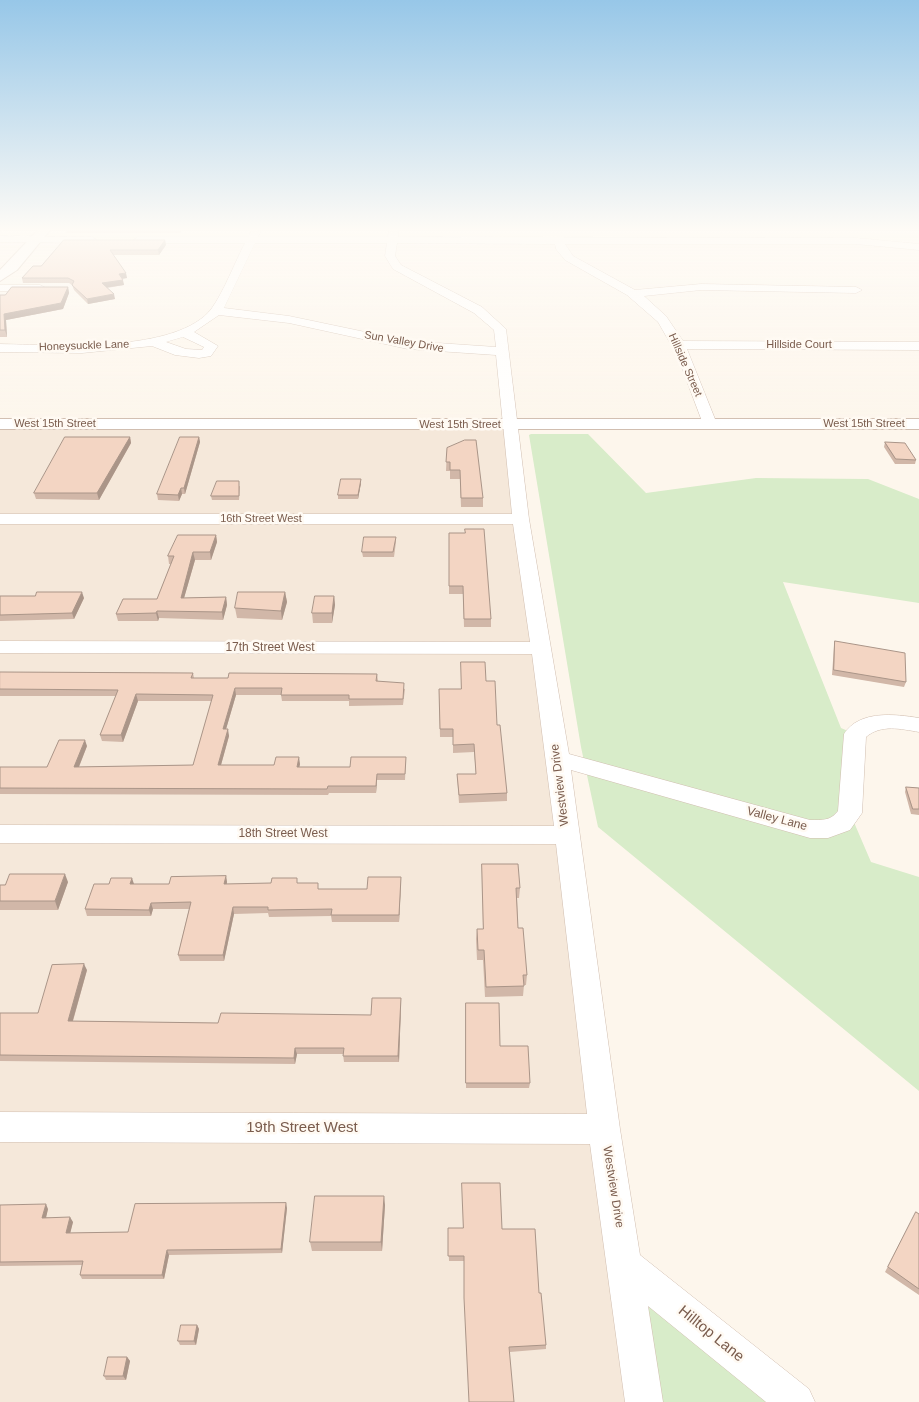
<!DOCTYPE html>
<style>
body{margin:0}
canvas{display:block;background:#fdf6ec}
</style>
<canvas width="919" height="1402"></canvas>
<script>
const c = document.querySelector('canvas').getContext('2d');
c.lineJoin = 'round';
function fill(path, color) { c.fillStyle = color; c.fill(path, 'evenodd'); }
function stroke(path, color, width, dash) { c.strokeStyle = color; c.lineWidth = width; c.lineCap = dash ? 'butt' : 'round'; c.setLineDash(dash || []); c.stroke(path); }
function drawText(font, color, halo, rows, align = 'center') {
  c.font = font + ' Arial,sans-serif'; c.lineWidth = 5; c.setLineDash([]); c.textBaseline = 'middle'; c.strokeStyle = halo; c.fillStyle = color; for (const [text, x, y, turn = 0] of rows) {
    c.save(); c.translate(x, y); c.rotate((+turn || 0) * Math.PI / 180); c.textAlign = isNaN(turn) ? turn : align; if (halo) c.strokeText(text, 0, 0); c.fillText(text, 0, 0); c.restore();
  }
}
fill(new Path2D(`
 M0,424L510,425L644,1402H0Z`), '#f5e8da');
fill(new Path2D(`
 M531,434H588L646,493L756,478L868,479L919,499V603L783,582L841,728L855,734L850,813L871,862L919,877V1091L598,827L581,747L529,435Z
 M626,1266L796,1402H644Z`), '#d8ecc9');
const minor = new Path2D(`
 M252,229L261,231L258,237H388L389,229H399L398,237L856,238L919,244V250L856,244H565L573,256L635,290L701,284L856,287L862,290L856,293L701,290L644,296L666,316L683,341L919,342V350L687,349L717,424L710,428L703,424L677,355L658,322L627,295L565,260L556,249L555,244L397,243L395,256L401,265L482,307L506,329L529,519L569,754L810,820C823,820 830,821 838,811L844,734C859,710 895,714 919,718V732C901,729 881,724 866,737L862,813L850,830L828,838H810L571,770L620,1129L640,1255L809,1389L815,1402H766L648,1306L663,1402H625L590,1144L0,1142V1112L587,1114L556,844L0,843V825L554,826L532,654L0,653V641L530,642L513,524H0V514H512L496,355L408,349L289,323L219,315L194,332L218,346L211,356L199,358L175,355L152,346L82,353L0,352V344C52,345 178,354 212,308C224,291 235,262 245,243H138L133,240L138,237H248ZM255,243H387L385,256L393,269L474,313L494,330L496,347L408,341L289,316L224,308ZM183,337L204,347L202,350L186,349L166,342Z
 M0,236L92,237L97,240L92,243L0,242Z
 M0,285H40L46,288L40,291H0Z`);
const tertiary = new Path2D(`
 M39,229H51L17,270L0,281V270Z
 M0,419H919V429H0Z`);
stroke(minor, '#d1beb0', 1);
stroke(tertiary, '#d1beb0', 2);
fill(minor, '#fff');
fill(tertiary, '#fff');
fill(new Path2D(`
 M66,229H183L180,233H67Z
 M64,240H165L166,245L159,255H113L127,278L122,279L124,285L107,288L115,299L88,304L74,290L72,285L69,283H23L22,278L41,266Z
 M68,287L69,293L63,309L6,320L7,337H0V295H5Z
 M130,437L131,443L99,500L36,499L34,493Z
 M199,437L200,442L185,494H182L179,501L158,500L157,494Z
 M885,442L916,460L915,464H895L884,447Z
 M447,448L483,498V507H461L460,479H450V471H446Z
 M361,483L358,499H338V495Z
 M240,486L239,500H212L211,496Z
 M449,533L491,619V627H464L463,594H449Z
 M216,535L217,542L211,560H195L184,598L226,597L227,605L223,620L159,618L158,621H118L116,614L157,599L171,564H169L168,556Z
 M396,537V542L394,557H363L362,552Z
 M285,592L287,602L282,620L237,618L235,608Z
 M0,596H35L84,598L74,619L0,621Z
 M334,596L335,605L332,623H313L312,613Z
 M835,641L906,682L904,687L832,675L834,646Z
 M0,672L193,673L194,678H228L377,674L378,681L405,689L403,705L349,706V701H282L281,695H236L226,729L229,736L221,765H274L300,764L299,767H350L406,757L405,780H377L376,793H329L328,795L0,794V767H47L87,746L79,767L193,765L212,701H138L123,742L102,741L100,735L116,696H0Z
 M486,681L497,725L507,793V801L459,803L457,774H476L474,752L453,753V737H440L439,689H461Z
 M906,787L919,788V815L911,814L905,792Z
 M482,864L520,888L519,898H517L518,928L527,975L526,985H524L523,996L485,997L483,960H477L476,939L477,929H483Z
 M226,876L227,884L298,883L319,889H367L401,877L399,922H332L331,916L269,917L268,913L234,914L224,961H180L178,955L189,909H153L151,916H87L85,909L134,884H169Z
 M68,882L58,910H0V885Z
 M87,970L73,1021L218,1023L371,1015L401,998V1005L399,1062H344L343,1054H297L295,1064L0,1061V1013H38Z
 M466,1008L500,1046L530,1083L529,1088H466Z
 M0,1205L48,1209L46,1217L73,1222L70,1233L128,1232L287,1208L282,1253L169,1255L164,1279H82L80,1275L82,1265L0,1266Z
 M385,1205L382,1251H312L310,1242Z
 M916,1212L919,1214V1295L885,1272Z
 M448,1228L502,1229L539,1293L546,1345V1349L510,1352L464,1261H449Z
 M197,1325L199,1329L196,1345H180L178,1341Z
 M127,1357L130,1361L126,1380H106L104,1376Z`), '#d1b7a8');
fill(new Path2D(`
 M0,229H5L0,232Z
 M179,229H183L180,233Z
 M165,240L166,245L159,255L158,250Z
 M126,273L127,278L120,279L119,274Z
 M123,280L124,285L103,288L102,283Z
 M68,287L69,293L63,309L6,320L7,337L5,330L4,314Z
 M114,294L115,299L88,304L87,299Z
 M130,437L131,443L99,500L97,493Z
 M199,437L200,442L185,494L184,488Z
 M361,479V483L358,499V495Z
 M181,488L182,494L179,501L178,495Z
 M216,535L217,542L211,560L210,552Z
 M193,552L195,560L182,605L181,598Z
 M82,592L84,598L74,619L72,613Z
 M285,592L287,602L282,620L281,611Z
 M334,596L335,605L332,623V613Z
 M226,597L227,605L223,620L222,612Z
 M157,611L159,618L158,621L156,613Z
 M235,688L236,695L224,736L223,729Z
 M136,694L138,701L123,742L121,735Z
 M228,729L229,736L219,772L218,765Z
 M85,740L87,746L76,774L74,767Z
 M299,757L300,764L298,773L297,767Z
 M377,774V780L376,793V786Z
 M65,874L68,882L58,910L55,901Z
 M226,876L227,882L225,891L224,884Z
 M401,877V884L399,922V915Z
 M132,878L134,884H130Z
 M151,903L153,909L151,916L149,910Z
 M233,907L234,914L224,961L223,955Z
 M84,964L87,970L71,1027L68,1021Z
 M401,998V1005L399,1062L398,1056Z
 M295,1048L297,1054L295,1064L294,1058Z
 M384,1196L385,1205L382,1251L381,1242Z
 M286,1203L287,1208L282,1253L281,1249Z
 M46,1204L48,1209L45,1222L42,1218Z
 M70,1217L73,1222L69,1238L66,1233Z
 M167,1250L169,1255L164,1279L162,1275Z
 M197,1325L199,1329L196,1345L194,1341Z
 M127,1357L130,1361L126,1380L123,1376Z`), '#aa9588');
const building = new Path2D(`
 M64,240H165L158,250H110L126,273L119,274L123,280L102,283L114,294L87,299L72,285L74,281L68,278H22L33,266H41Z
 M12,287H68L61,303L4,314L5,330H0V295H5Z
 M65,437H130L97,493H34Z
 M180,437H199L184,488H181L178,495L157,494Z
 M465,440H476L483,498H461L460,470H450V462H446L447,448Z
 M885,442L905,443L916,460L896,459Z
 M341,479H361L358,495H338Z
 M217,481H239V496H211Z
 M465,529H484L491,619H464L463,586H449V533H465Z
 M178,535H216L210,552H193L181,598L226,597L222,612L157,611L156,613L116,614L123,599H157L174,556H168Z
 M364,537H396L393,552H362Z
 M37,592H82L72,613L0,615V596H35Z
 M238,592H285L281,611L235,608Z
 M315,596H334L332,613H312Z
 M835,641L905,653L906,682L834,670Z
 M461,662H485L486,681H495L497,725H500L507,793L459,795L457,774H476L474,744L453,745V729H440L439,689H461Z
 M0,672L193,673L191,678H228L229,673L377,674L376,681L404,683L403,699H349V695H281L282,688H235L223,729H228L218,765H274L276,757H299L297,767H350L351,757H406L405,774H377L376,786H328L327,789L0,788V767H47L59,740H85L74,767L193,765L213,695L136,694L121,735H100L118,690L0,689Z
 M906,787L919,788V809H913Z
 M482,864H518L520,888H516L518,928H523L527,975H523L524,986L486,987L484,950H478L477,929H483Z
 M10,874H65L55,901H0V885H5Z
 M226,876L224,884L271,883L272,878H297V883H318V889H367L368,877H401L399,915H331L332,909L268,910V907H233L223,955H178L191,902L151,903L149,910L85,909L94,884H109L111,878H132L130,884H169L171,877Z
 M84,964L68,1021L218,1023L221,1013L371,1015L372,998H401L398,1056H343L344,1048H295L294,1058L0,1055V1013H38L52,965Z
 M466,1003H499L500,1046H528L530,1083H466Z
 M462,1183H500L502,1229H535L539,1293H541L546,1345L509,1347L514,1402H469L464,1298V1256H448V1228H463Z
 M315,1196H384L381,1242H310Z
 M286,1203L281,1249L167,1250L162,1275H80L83,1261L0,1262V1205L46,1204L42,1218L70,1217L66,1233L128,1232L135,1204Z
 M916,1212L919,1214V1289L888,1267Z
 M181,1325H197L194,1341H178Z
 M108,1357H127L123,1376H104Z`);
fill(building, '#f3d5c3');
stroke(building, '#aa9588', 1);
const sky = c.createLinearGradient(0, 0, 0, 425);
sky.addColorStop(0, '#97c7e8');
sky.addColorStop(0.54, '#fefbf6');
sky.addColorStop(1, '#fefbf600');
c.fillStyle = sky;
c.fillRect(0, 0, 919, 425);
drawText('11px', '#7a5c4d', '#fffaf3', [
 ["Sun Valley Drive",404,342,10],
 ["Hillside Court",799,345],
 ["Honeysuckle Lane",84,346,-2],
 ["Hillside Street",685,365,66],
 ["West 15th Street",55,424],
 ["West 15th Street",864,424],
 ["West 15th Street",460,425],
 ["16th Street West",261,519]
]);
drawText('12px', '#7a5c4d', '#fffaf3', [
 ["17th Street West",270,648],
 ["Westview Drive",560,785,-97],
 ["Valley Lane",777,819,15],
 ["18th Street West",283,834],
 ["Westview Drive",613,1187,81]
]);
drawText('15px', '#7a5c4d', '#fffaf3', [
 ["19th Street West",302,1128],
 ["Hilltop Lane",711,1334,39]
]);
</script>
